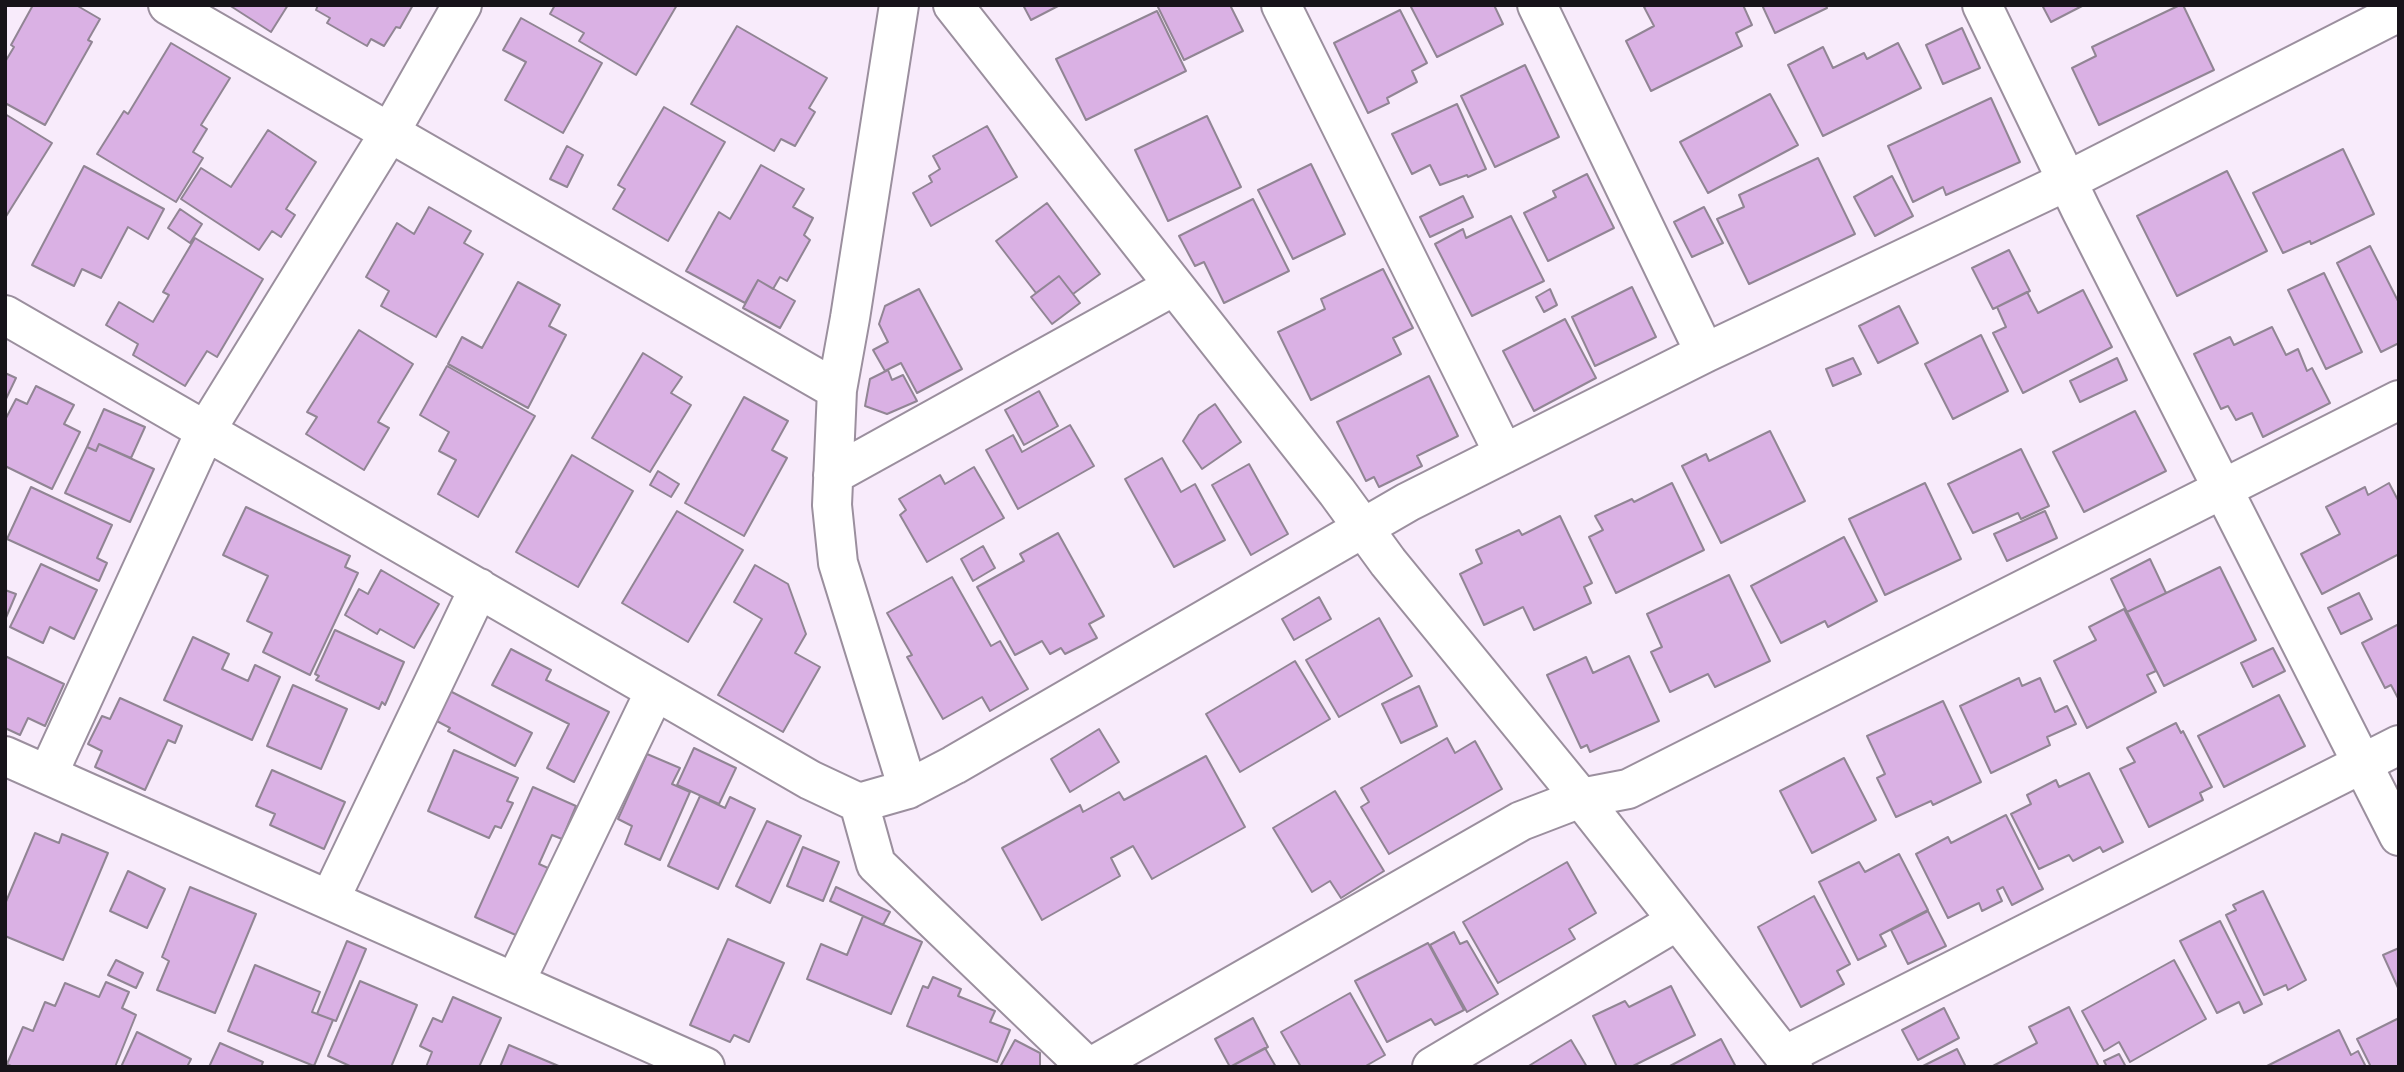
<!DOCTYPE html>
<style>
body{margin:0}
#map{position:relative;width:2404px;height:1072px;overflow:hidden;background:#f8ebfb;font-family:Helvetica,sans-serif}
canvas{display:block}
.frame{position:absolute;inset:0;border:7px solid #171319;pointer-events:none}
</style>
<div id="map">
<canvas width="2404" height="1072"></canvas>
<div class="frame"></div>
</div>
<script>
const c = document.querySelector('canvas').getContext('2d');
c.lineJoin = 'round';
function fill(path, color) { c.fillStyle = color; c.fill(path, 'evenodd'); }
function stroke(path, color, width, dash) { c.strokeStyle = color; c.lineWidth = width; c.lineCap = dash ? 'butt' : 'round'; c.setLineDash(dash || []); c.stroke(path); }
const building = new Path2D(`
 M33,5H76L100,19L88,40L92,42L45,125L5,103V62L14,47L11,45Z
 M229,5H288L271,32Z
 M318,5H413L400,28L396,27L384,46L371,39L367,46L327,23L330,18L316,10Z
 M555,5H677L636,75L579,41L584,33L550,14Z
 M1023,5H1060L1031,20Z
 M1157,5H1230L1243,31L1184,60Z
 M1410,5H1494L1503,24L1437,57Z
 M1648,5H1743L1752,25L1736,33L1742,46L1651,91L1626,41L1654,26L1644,7Z
 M1762,5H1826L1827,8L1775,33Z
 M2042,5H2084L2051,22Z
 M2180,5H2183L2214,70L2099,125L2072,68L2096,56L2092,47Z
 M1400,10L1427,63L1412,71L1417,82L1387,98L1389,103L1368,113L1334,43Z
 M1157,11L1186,71L1086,120L1056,59Z
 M521,18L602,63L563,133L505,100L526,62L503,50Z
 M737,26L827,78L809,108L815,112L795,146L781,139L774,151L691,104Z
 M1962,28L1980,68L1943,84L1926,45Z
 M171,43L230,78L201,125L207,129L193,152L203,158L176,202L97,154L124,111L128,114Z
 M1898,43L1921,88L1823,136L1788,65L1823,47L1833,68L1864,53L1867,59Z
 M1525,65L1559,137L1495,167L1461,96Z
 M1770,94L1798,145L1708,193L1680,142Z
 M1991,98L2020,162L1946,195L1943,187L1913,202L1888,146Z
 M1457,104L1486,169L1468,177L1467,175L1440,185L1430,165L1412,174L1392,134Z
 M664,107L725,142L668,241L613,209L625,189L618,185Z
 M5,114L52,143L5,218Z
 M1207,116L1241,187L1168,221L1135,150Z
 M987,126L1017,177L931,226L913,193L932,182L929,176L940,169L933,156Z
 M268,130L316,162L286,209L295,215L281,237L272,231L259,250L181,199L201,168L231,187Z
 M567,146L583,155L567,187L550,179Z
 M2343,149L2374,214L2311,244L2310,241L2283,253L2253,193Z
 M1818,158L1855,234L1749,284L1717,219L1744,207L1739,195Z
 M1311,164L1345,234L1293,259L1258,190Z
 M761,165L804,189L793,207L813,218L804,235L810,240L787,281L780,277L773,289L758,280L745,303L686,271L719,212L730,219Z
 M84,166L164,209L148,239L128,227L101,278L82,269L74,286L32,265Z
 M2227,171L2267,251L2177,296L2137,216Z
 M1587,174L1614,228L1548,261L1524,213L1556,197L1553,191Z
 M1892,176L1913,216L1875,236L1854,197Z
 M1463,196L1473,217L1430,237L1420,217Z
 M1253,199L1289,271L1224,303L1204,262L1195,266L1179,236Z
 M1047,203L1100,274L1073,294L1059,276L1036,293L996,241Z
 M429,207L471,231L464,243L483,254L436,337L381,306L389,291L366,277L397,223L414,234Z
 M1704,207L1723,243L1692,257L1674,222Z
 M180,209L202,224L190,243L168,228Z
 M1511,216L1544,281L1472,316L1435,244L1463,229L1466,238Z
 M195,238L263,279L217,357L207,351L185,386L133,355L138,344L106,325L119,302L153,322L169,295L163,292Z
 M2370,246L2399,303V343L2381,352L2337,263Z
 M2009,250L2030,291L1993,309L1972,268Z
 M1383,269L1413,328L1393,338L1401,354L1311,400L1278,332L1325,309L1321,299Z
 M2324,273L2362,352L2326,369L2288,290Z
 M1059,276L1080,303L1052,324L1031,297Z
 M758,280L795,301L780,328L743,308Z
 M518,282L560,305L549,326L566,335L528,408L448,364L462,337L482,348Z
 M1632,287L1656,337L1595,366L1572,317Z
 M919,289L962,369L917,393L901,363L885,371L873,350L888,342L879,324L885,306Z
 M1550,289L1557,305L1544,312L1536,297Z
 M2083,290L2112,347L2023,393L1993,333L2006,327L1997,307L2027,292L2038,313Z
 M1899,306L1918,343L1878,363L1859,326Z
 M1565,319L1596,378L1534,411L1503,351Z
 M2272,327L2286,355L2298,349L2307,371L2312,368L2330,403L2263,437L2252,413L2236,420L2228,406L2221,409L2194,354L2230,337L2234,345Z
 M359,330L413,364L378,422L389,428L364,470L306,434L317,417L307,412Z
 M1981,335L2008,391L1953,419L1925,364Z
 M643,353L682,377L671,393L691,405L650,472L592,438Z
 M1853,358L1861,374L1833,386L1826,369Z
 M2117,358L2127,380L2080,402L2070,381Z
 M447,366L535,416L478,517L438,494L456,460L439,451L449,432L420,415Z
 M888,370L892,380L903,375L917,401L887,414L865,406L870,379Z
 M5,373L16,378L5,401Z
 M1429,376L1458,436L1417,456L1422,466L1379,487L1374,477L1366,481L1337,422Z
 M36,386L74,405L64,424L80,432L52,489L5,466V420L16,399L27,404Z
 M1039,391L1058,426L1024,445L1005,410Z
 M744,397L788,421L772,450L787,458L744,536L685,503Z
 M1215,404L1241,442L1202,469L1183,441L1199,415Z
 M104,409L145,427L131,458L99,444L96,451L87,447Z
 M2135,411L2166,471L2084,512L2053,452Z
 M1070,425L1094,466L1018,509L986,450L1013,435L1022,452Z
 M1770,431L1805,501L1721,543L1682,466L1706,454L1709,461Z
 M99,444L154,469L130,522L65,493L87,447L96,451Z
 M2021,449L2049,506L2021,519L2018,513L1973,533L1948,484Z
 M572,455L633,491L578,587L516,552Z
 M1162,458L1181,492L1195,484L1225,540L1174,567L1125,479Z
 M1249,464L1288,534L1251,555L1212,485Z
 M974,467L1004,518L927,562L900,515L906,510L899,499L940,475L945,484Z
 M658,471L679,484L671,497L650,485Z
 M1672,483L1704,550L1616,593L1589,537L1603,530L1595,516L1632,499L1634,502Z
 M1925,483L1961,559L1885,595L1849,519Z
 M2389,483L2399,502V554L2322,594L2301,554L2340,534L2326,507L2365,487L2368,495Z
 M31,487L112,525L97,558L107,563L99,581L7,539Z
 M246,507L350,556L345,567L358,573L310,675L263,652L272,633L247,621L268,576L223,555Z
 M677,511L743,550L688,642L622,603Z
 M2045,511L2057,538L2007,561L1994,534Z
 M1560,516L1592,583L1584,587L1591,603L1534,630L1523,607L1484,625L1460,574L1482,563L1476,550L1519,530L1522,535Z
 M1058,533L1104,616L1089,624L1097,638L1065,654L1061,648L1050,654L1042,641L1015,655L977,587L1024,561L1020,554Z
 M1844,537L1877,601L1828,627L1825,621L1781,643L1751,586Z
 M983,546L995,568L973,581L961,559Z
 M2150,559L2166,593L2127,612L2111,579Z
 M41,564L97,590L74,639L50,627L43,643L10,627Z
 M755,565L788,584L806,634L795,653L820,667L783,732L718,695L762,619L734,602Z
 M2220,567L2256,640L2164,686L2127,612Z
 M381,570L439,604L414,648L380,629L377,634L345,615L359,589L368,594Z
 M1729,575L1770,661L1715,687L1708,674L1670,692L1651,652L1662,647L1647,614Z
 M952,577L991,646L1000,641L1028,689L990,711L982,697L943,719L907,657L912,655L887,613Z
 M5,590L16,594L5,620Z
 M2359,593L2372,619L2341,634L2328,608Z
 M1319,597L1331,619L1294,640L1282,619Z
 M2124,609L2156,671L2147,675L2156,692L2087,728L2054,661L2096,640L2089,627Z
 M1379,618L1412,676L1339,717L1306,660Z
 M2399,624V700L2391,685L2385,688L2362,643Z
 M335,630L404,662L385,705L382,702L379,709L316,680L319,676L315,674Z
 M193,637L229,654L222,669L248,681L255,665L280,677L252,740L164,700Z
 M2273,648L2285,671L2253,687L2241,663Z
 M511,649L551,670L546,680L609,712L574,782L547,768L569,724L492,685Z
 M5,656L64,684L45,726L28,718L20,735L5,728Z
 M1629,656L1659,721L1590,752L1587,745L1581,748L1547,675L1586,657L1593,673Z
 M1295,661L1330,719L1240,772L1206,714Z
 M2019,678L2022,686L2040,678L2055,712L2067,706L2076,724L2047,737L2050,745L1991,773L1960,706Z
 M293,685L347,709L321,769L267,746Z
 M1419,686L1437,726L1401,743L1382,704Z
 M448,690L532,733L515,766L448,731L450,728L433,719Z
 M2279,695L2305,746L2224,787L2198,736Z
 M120,698L182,726L175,743L168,740L145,790L95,767L102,751L88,744L102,716L110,719Z
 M1943,701L1981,782L1933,805L1931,801L1896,817L1877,778L1885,774L1867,736Z
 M2176,723L2181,733L2183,731L2212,787L2200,793L2203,800L2149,827L2120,769L2135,762L2127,748Z
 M1099,729L1119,762L1070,792L1051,759Z
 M1447,738L1455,753L1475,741L1502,789L1389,854L1361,807L1369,802L1361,788Z
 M694,748L736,768L719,804L677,785Z
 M454,750L518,778L507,801L513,803L501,828L495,826L489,838L428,811Z
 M647,754L680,768L672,784L690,792L660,860L625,844L632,826L618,819Z
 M1206,756L1245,827L1152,879L1133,846L1111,858L1120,876L1042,920L1002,848L1080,805L1083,812L1119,792L1124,800Z
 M1844,758L1876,820L1812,853L1780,791Z
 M272,770L345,802L324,849L270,825L275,814L256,806Z
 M2089,773L2123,842L2103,852L2100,847L2073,861L2069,855L2039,869L2011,814L2031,804L2027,795L2056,780L2059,787Z
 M533,787L576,806L562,839L552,835L539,864L548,868L518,936L475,917Z
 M1335,791L1384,871L1341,898L1330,881L1312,892L1273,828Z
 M700,796L725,808L730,797L755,809L718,889L668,866Z
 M2006,815L2043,889L2012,905L2003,887L1997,890L2002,901L1982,911L1979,903L1948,918L1916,854L1948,837L1951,843Z
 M767,821L801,836L770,903L736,886Z
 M35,833L59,843L62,834L108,853L63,960L5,936V904Z
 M803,847L839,862L823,901L787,886Z
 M1899,854L1928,910L1880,935L1886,946L1858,960L1819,882L1859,862L1865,872Z
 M1567,862L1596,913L1569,929L1575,939L1498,983L1463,922Z
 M128,871L165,889L147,928L110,911Z
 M190,887L256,914L215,1013L157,990L169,961L162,957Z
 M836,887L890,912L883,925L830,901Z
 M2263,891L2306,980L2288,990L2286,985L2264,995L2226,915L2236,910L2233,905Z
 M1814,896L1850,964L1837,971L1844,984L1801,1007L1758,927Z
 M1928,911L1946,946L1908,964L1891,930Z
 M863,916L922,942L891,1014L807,979L821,944L847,955Z
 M2220,921L2262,1004L2244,1013L2239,1002L2217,1013L2180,941Z
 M1454,932L1460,944L1467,941L1498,994L1467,1012L1430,945Z
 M728,939L784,963L749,1042L734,1035L730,1042L690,1025Z
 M347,941L366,949L336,1021L317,1014Z
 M1428,943L1464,1010L1435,1025L1431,1019L1387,1042L1355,981Z
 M2399,948V990L2383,955Z
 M116,960L143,973L136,988L108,975Z
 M2174,960L2206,1019L2130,1062L2119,1042L2104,1051L2082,1011Z
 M255,965L320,992L312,1012L333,1020L314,1066L228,1031Z
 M933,977L961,989L958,996L995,1011L990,1022L1010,1030L997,1062L907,1026L923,986L928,988Z
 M360,981L417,1005L391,1067H352L328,1056Z
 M106,982L129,992L122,1008L136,1015L115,1067H13L7,1064L23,1027L33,1031L45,1002L55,1006L65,983L99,997Z
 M1671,986L1695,1035L1631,1067H1617L1593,1016L1625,1001L1629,1007Z
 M1350,993L1385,1055L1364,1067H1301L1281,1032Z
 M453,997L501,1018L479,1067H426L432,1052L420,1046L433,1018L442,1022Z
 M2069,1007L2099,1067H1991L2037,1043L2029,1027Z
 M1944,1008L1959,1038L1918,1060L1902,1030Z
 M1253,1018L1268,1047L1230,1067L1215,1039Z
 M2399,1018V1067H2371L2357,1039Z
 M2339,1030L2351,1055L2358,1051L2366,1067H2265Z
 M137,1032L191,1059L187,1067H121Z
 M1721,1039L1736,1067H1668Z
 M1015,1040L1040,1053V1067H1000Z
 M1571,1040L1587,1067H1527Z
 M220,1043L263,1062L261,1067H209Z
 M509,1045L561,1067H500Z
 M1265,1048L1276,1067H1230Z
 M1957,1049L1966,1067H1921Z
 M2119,1054L2126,1067H2107L2104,1061Z`);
fill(building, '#dab1e4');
stroke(building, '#918594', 2);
const minor = new Path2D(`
 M168,5L837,390
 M899,5L850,318L837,390L832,505L838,563L908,789
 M953,5L1337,492L1388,562L1581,798L1793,1067
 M1281,5L1504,454
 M1537,5L1705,353
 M1982,5L2081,210L2399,836
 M5,315L810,780L859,803L908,789L954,765L1408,502L1705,353L2067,181L2399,12
 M833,475L1174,286
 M5,756L705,1067
 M48,774L206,430L390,132L462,5
 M859,803L876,864L1087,1067
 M330,899L479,588
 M515,982L655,691
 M1784,1056L2399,745
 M1091,1067L1521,821L1581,798L1628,789L2399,400
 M1432,1067L1677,921`);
stroke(minor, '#9b8f9e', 42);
stroke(minor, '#fff', 38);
</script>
